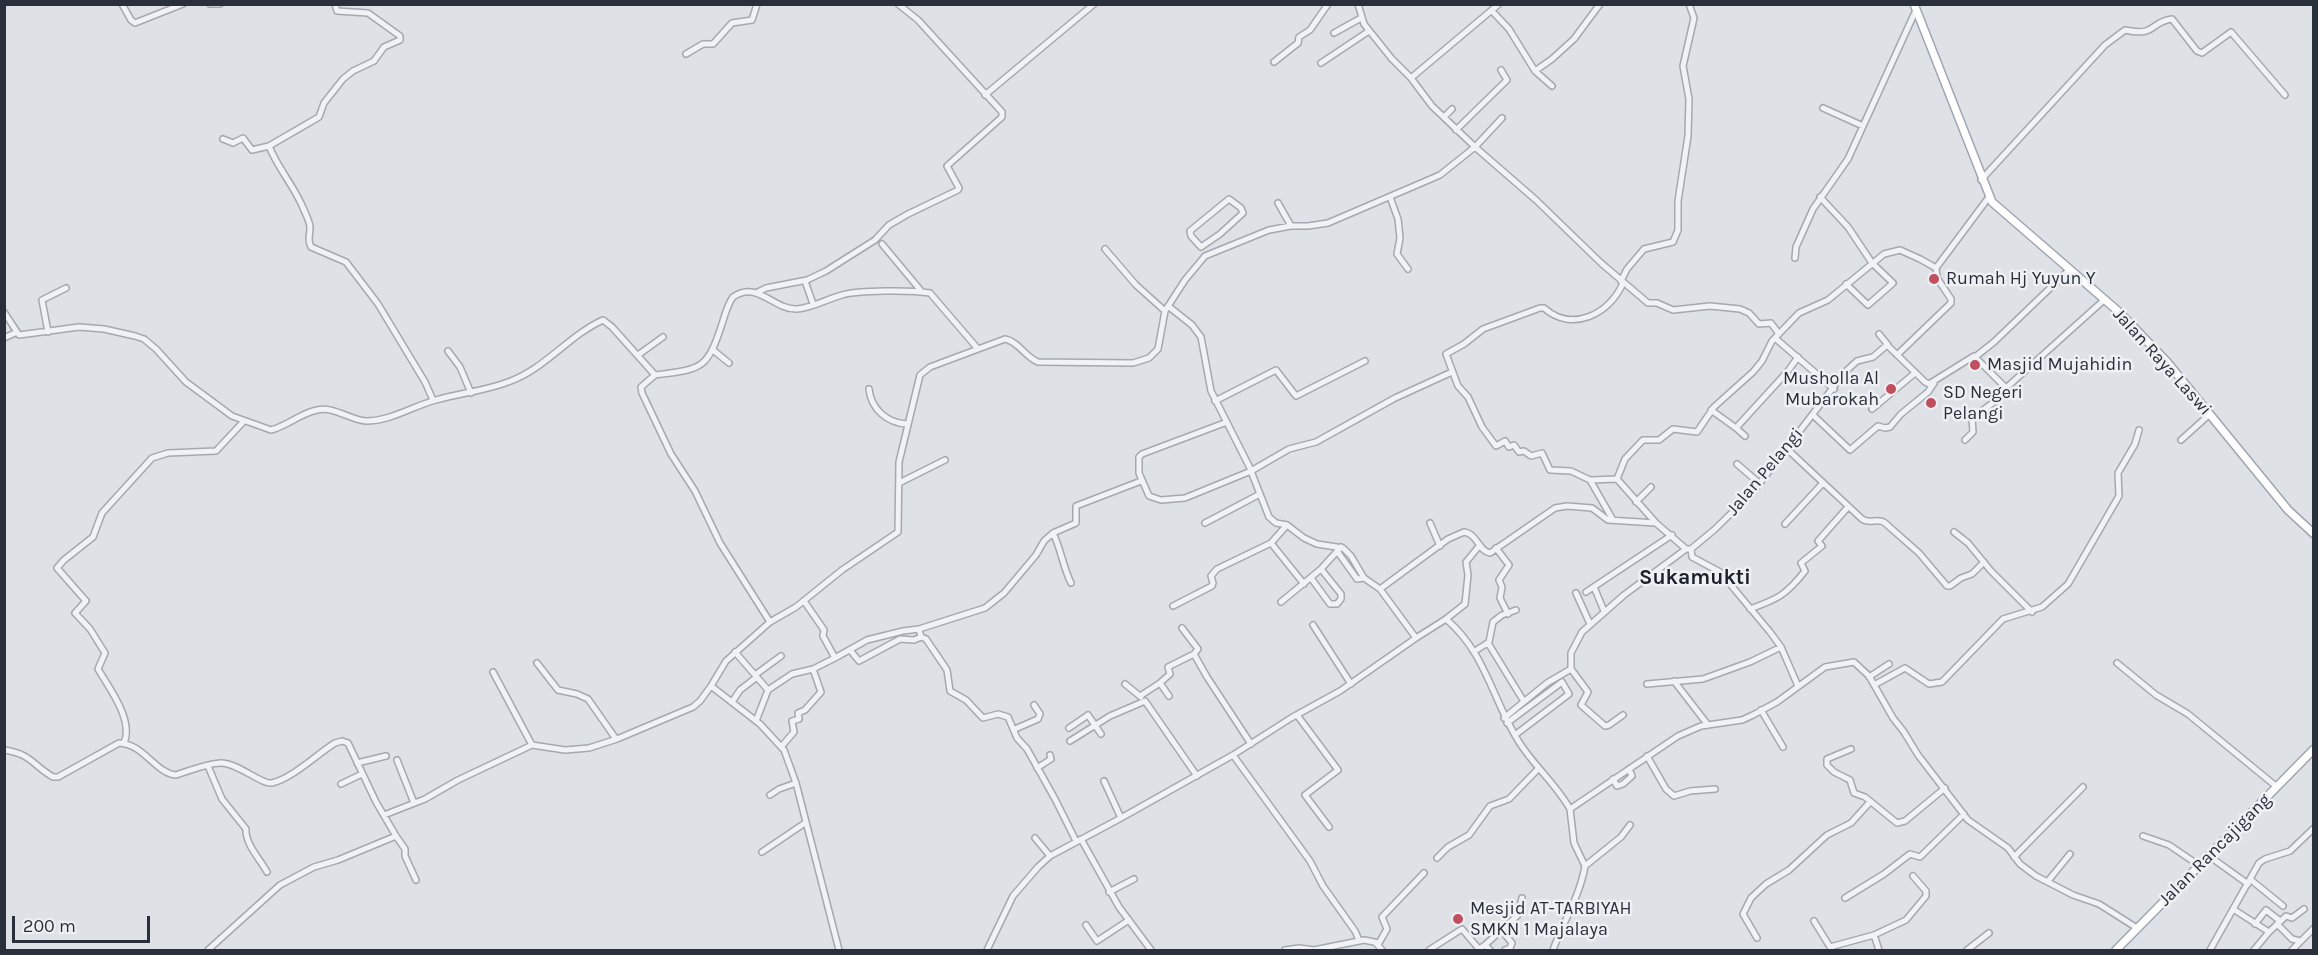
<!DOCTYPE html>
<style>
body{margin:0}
#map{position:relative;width:2318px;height:955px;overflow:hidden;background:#dee1e6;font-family:Karla,sans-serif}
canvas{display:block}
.frame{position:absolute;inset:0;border:6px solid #29303c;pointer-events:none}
.scale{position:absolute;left:12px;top:916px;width:138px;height:27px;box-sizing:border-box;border:3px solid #29303c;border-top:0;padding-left:8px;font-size:18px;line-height:21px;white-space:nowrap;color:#29303c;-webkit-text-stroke:4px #eef0f4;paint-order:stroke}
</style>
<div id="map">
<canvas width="2318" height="955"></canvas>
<div class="frame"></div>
<div class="scale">200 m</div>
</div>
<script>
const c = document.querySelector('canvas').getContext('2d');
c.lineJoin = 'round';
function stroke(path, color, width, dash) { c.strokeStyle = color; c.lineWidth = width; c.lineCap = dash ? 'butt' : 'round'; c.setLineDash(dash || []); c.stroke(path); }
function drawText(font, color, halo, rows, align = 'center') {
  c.font = font + ' Karla,sans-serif'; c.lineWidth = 5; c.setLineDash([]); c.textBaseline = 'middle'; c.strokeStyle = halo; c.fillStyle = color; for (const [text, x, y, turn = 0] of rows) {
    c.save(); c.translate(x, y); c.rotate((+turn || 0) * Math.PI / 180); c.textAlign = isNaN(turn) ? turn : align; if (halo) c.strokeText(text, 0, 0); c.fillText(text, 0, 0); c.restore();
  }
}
const minor = new Path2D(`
 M122,4L131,20L135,23L183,4
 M210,4H220
 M335,4L337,11L368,13L400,36V40L384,47L374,61L353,71L343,79L324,103L319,117L269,146C278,169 295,187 304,210C306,215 310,222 310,228C310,236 307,239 311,247L346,262L378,304L425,382L433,400
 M1358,4L1364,24L1392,59L1411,78L1432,106L1474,146
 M1492,11L1509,29L1535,71L1552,86
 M1334,33L1361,18
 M686,54L703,44H713L732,23L752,20L757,4
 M1274,62L1298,43L1299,37L1310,30L1328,4
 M1321,63L1369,31
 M1535,71L1552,59L1574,39L1600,4
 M1411,78L1499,4
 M985,95L1094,4
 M1823,108L1863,126
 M1444,117L1452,109
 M1456,130L1507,80L1501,70
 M223,139L233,143L243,138L252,150L269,146
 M1475,147L1536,200L1601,263L1648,303H1657L1673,310L1710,306L1740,309L1749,313L1759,324L1771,323L1779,334
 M1981,180L2105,45L2125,30C2157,37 2149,22 2172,19L2197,51L2202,53L2231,32L2285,95
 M1390,197L1398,219L1400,238L1397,254L1408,269
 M1820,197L1848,227L1872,263L1893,283L1868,305L1846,284
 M1229,199L1241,208L1243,213L1220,234L1201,247L1191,236L1190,231Z
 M1278,203L1291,226
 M882,244L922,292
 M1105,249L1136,285L1165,311
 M1795,258L1796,247L1813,209L1848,159L1916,10
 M805,281L813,304
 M1621,281L1627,269L1644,249L1673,242L1678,230V201L1688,136L1689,99L1683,66L1694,18L1689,4
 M1623,283C1610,314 1572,333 1544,308H1540L1483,329L1464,344L1446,354L1458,386L1468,397L1482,427L1496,446L1505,441L1509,447L1514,445L1519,452L1524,451L1531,456L1542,453L1550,470L1571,471L1590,480L1617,479L1625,459L1643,440H1659L1673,429L1697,432L1714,407L1753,372L1762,361L1772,341L1799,313L1828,300L1884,254L1900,250L1920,259L1936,268L1989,197
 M758,292L766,288L807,280L826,271L875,240L889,225L908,214L958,190L959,188L947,166L1002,117V112L918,20L898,4
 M1168,306L1192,325L1201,337L1211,391L1249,466L1269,517L1276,523L1287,525L1304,538L1317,544L1343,548L1351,556L1364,578L1380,589L1416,638L1446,619C1486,653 1492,699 1519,742C1534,766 1556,784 1570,809L1678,736L1701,726L1742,720L1753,715L1777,702L1825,667L1854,662L1869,676L1893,718L1904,732L1918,755L1968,820L2008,848L2020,864L2036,876L2073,895L2099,904L2137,928
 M4,312L19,335L79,327L104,329L135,336L144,339L156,349L186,382L232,416L271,430C287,426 301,413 317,410C334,406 350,420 366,421C391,421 413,406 436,400C460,393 485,391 508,382C545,369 568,336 603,320L612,327L655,375C702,369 707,370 722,324C725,315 727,305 733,297C758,280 773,310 797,309C812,308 827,299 842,295C858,290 913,290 930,293L978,349
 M48,332L42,300L66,288
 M1879,334L1888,345
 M4,338L15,333
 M1775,338L1834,389
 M713,350L729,363
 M448,351L460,367L471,393
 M638,355L663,337
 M1897,355L1951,303V299L1937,278L1936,268
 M1975,357L1994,342L2069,270
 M655,375L641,387L642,393L671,454L695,491L720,543L770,622
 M869,389C871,409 887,423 907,424
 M1215,401L1276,370L1296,396L1365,361
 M1872,409L1915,373
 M1711,410L1736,428L1788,371L1798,357
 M1813,415L1850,450L1878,426L1885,428L1890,427L1901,414L1928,392L1934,383
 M1227,422L1142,454L1139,457V473L1149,496L1161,500L1185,498L1251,471L1289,449L1316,442L1395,398L1452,372
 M1736,428L1745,436
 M1965,440L1973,432L1972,418L2001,397L2006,388
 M2181,440L2210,414
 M1786,448L1862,519C1870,525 1878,517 1885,523L1919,553L1947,586H1950L1961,578L1972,574L1984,562
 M1737,464L1759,483
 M1617,479L1656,523
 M1590,480L1613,520
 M899,483L945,460
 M1636,502L1651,487
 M1205,523L1260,494
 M1430,523L1440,546
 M1785,524L1823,483
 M1954,532L1968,543L1991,571L2032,612
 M1053,533L1076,523V506L1141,481
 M1271,543L1304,584
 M1496,548L1509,565L1499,580L1502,587L1500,598L1508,614
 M1691,549L1714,530L1753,492L1845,372L1857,361L1873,357L1887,345L1925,382L1929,384L1974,356L2006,388L2104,300
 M1337,551L1357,579L1364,578
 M1311,578L1330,604H1337L1341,599V594L1321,569
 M1594,587L1604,611
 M1380,589L1448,539L1464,532C1478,534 1478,551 1490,553L1555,508L1567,506L1592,508L1608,520L1656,523L1686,549H1691L1692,557L1720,572L1770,632L1781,647L1798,686
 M1586,592L1672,535
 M1576,593L1590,624
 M1281,602L1321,569L1341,547
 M1173,606L1212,586L1213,583L1211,576L1217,569L1271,543L1287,525
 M1750,609C1778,599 1786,595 1805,571L1801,563L1822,546L1818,541L1848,507
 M1446,619L1465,604L1468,575L1466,562L1480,545
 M1313,625L1351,684
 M1182,628L1198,649L1194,654
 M919,629L921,637L926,639L947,670L950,691L966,700L983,718L998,714L1008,717L1017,738L1027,749L1055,799L1076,841
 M1488,643L1523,700
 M850,650L859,661L900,639L914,640L921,637
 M1475,651L1489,642L1493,622L1502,615L1516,610
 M735,652L768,690L756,721
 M835,658L867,640L903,631L919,629L985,608L1004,593L1036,555L1044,541L1053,533C1061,549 1063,567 1071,583
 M537,663L558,690L577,694L588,699L616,739
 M2117,663L2156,695L2188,714L2277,787
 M493,672L532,745
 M755,675L781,656
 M1869,677L1889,664
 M1674,681L1708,725
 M1160,683L1170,674L1168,667L1194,654L1207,677L1251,744
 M1125,684L1141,697
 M1647,684L1703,679L1750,662L1781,647
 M1874,685L1905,668L1929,684L1942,682L2003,619L2042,607L2068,584L2119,496L2118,473L2135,444L2139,430
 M711,686L760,724L784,750L796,783L839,950
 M768,690L792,674L813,669
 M1140,696L1160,683L1169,696
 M732,702L740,690L757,677
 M1761,710L1783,747
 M1297,715L1338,770L1305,795L1329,827
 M1623,715L1609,725L1605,726L1581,705L1588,692L1571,669V653L1582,632L1624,595L1686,549
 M1504,718L1547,683L1571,669
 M1507,723L1562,682L1569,694L1515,735
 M1069,728L1088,715L1101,734
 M1015,729L1038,719L1040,714L1034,705
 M1070,741L1110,716L1145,701L1197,776
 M124,743C134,720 109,688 98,669L105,653L90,629L75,613L86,601L57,568L64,560L93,537L102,513L152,458L168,453L216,451L244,421
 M781,747L794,732L792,721L799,719L798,713L805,710L821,692L813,669L835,658L823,636L824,630L822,627L804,601
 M1851,749L1827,759V765L1834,772L1850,780L1854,793L1865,797L1897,823L1905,821L1945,788
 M4,750C32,754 32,765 53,777H58L119,743C144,744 155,773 176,775C188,771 209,763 221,763C238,763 262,785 272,783C293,778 317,754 335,743L342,741L348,743L376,802L396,836L338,860L314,867L280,885L208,950
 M1233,755L1310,861L1323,886L1355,931L1359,940
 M1647,756L1666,789L1674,796L1690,791L1715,789
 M397,760L414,803
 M357,763L386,756
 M208,766L222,799L246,829C245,844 260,859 267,872
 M1037,768L1051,759L1050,755
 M1613,779L1617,786L1623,784L1632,776L1629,769
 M1104,781L1121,818
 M341,784L362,774
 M770,795L779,789L796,783
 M384,815L425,799L458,780L532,745L565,750L589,748L617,739L693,707L700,701L711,686L726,661L770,622L796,607L842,570L898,532L899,462L920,375L930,367L1005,339C1018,341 1025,357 1038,362L1133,363L1149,358L1158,349L1165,311L1185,280L1205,256L1269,230L1291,226H1308L1328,223L1440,175L1475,147L1502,118
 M396,836L405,849V856L416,880
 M2143,836L2169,845L2200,866
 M1035,838L1050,856
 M1081,839L1119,907L1151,950
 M762,852L805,823
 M2209,856L2248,884
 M2014,857L2083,787
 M1437,858L1448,847L1469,835L1490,806L1509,799L1538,769
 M1585,866L1621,837L1630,825
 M2251,880L2283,906
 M2048,881L2070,854
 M1109,892L1134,879
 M1845,898L1884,874L1910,854L1920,857L1964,814
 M2233,909L2269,932L2286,916L2292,918L2304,909
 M1814,921L1830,947L1874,935
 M2255,924L2266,910L2280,921
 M2277,924L2292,939L2300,941
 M1086,925L1097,941L1129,920
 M1501,930L1512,943L1510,948L1505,950
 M1757,938L1743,914L1751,898L1766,884L1789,870L1827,835L1851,823L1870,802
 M1376,943L1382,950
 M987,950L1013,896L1038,867L1050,856L1121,818L1233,755L1291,718L1340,691L1416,638
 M1285,950L1299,948L1314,950L1364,940L1379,943L1387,929L1382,917L1424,873
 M1429,950L1462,929L1479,949L1485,945
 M1490,950L1485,945L1518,915L1522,898
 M1553,950C1563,922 1580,896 1585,866L1574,843L1570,809
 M1879,950L1874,935L1906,920L1926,896V891L1913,876
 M1967,950L1989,933
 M2210,950L2259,863L2265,859L2290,851L2314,828
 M2254,950L2269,932
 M2292,950L2314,928`);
const major = new Path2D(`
 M1914,4L1992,202L2119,312L2167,362L2288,510L2314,534
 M2116,950L2314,749`);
stroke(minor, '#a4a8b0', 8);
stroke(major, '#9fa6b1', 10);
stroke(minor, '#f1f2f5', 5);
stroke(major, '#fff', 7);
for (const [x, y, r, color] of [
 [1934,279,6,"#c04f5f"],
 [1975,365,6,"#c04f5f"],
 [1891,389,6,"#c04f5f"],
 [1931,403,6,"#c04f5f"],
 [1458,919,6,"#c04f5f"]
]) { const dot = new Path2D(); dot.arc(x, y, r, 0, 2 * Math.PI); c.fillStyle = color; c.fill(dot); stroke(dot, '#eef0f4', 2); }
drawText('18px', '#29303c', '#eef0f4', [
 ["Rumah Hj Yuyun Y",1946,279],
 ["Masjid Mujahidin",1987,365],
 ["Musholla Al",1879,379,"right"],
 ["Mubarokah",1879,400,"right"],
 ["SD Negeri",1943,393],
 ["Pelangi",1943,414],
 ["Mesjid AT-TARBIYAH",1470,909],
 ["SMKN 1 Majalaya",1470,930]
], 'left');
drawText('18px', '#29303c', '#eef0f4', [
 ["Jalan Raya Laswi",2162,362,48],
 ["Jalan Pelangi",1765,472,-50],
 ["Jalan Rancajigang",2215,850,-45]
]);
drawText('bold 21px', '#1b212c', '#eef0f4', [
 ["Sukamukti",1695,578]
]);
</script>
